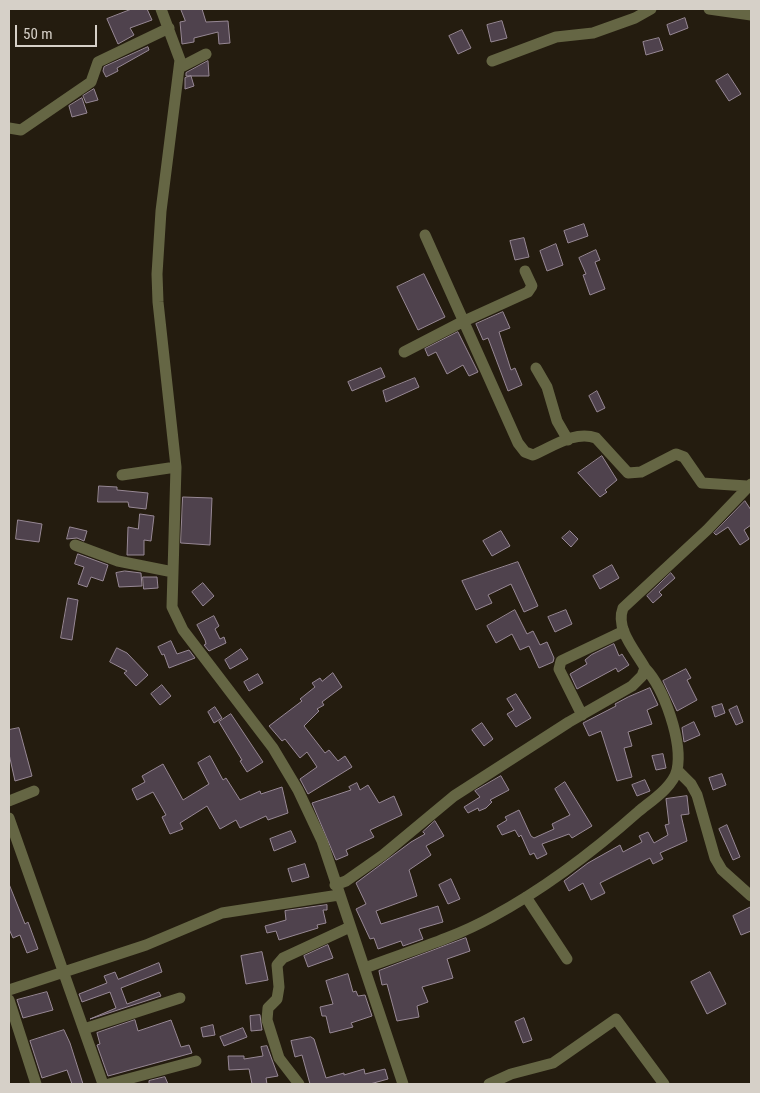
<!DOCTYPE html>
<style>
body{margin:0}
#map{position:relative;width:760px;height:1093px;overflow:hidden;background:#241c0f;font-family:"Roboto Condensed",sans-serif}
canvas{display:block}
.frame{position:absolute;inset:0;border:10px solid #d6d0c8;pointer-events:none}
.scale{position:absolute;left:15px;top:25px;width:82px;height:22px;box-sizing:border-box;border:2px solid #d6d0c8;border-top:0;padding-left:6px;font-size:15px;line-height:18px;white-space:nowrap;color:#d6d0c8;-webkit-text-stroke:4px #241c0f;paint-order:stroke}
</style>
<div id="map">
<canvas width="760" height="1093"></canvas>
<div class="frame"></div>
<div class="scale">50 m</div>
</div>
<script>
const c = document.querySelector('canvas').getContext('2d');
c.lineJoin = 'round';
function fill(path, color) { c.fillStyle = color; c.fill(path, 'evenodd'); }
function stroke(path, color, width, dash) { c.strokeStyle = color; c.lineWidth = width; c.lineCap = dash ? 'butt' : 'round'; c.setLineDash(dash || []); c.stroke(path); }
const building = new Path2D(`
 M132,9H147L152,20L130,28L134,35L118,44L107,19Z
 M181,9H202L206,22L228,21L230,43L219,44L218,32L194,38V42L182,44L180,22L185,21Z
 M685,18L688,28L670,35L667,25Z
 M502,21L507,38L491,42L487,25Z
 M462,30L471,48L458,54L449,36Z
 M659,38L663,50L646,55L643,42Z
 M148,47L149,50L117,68L118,71L106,77L103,71L104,67Z
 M208,61L209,76H186V73Z
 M728,74L741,94L729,101L716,81Z
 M191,76L194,86L185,89V78Z
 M94,89L98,100L86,103L83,96Z
 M82,98L87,113L72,117L69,106Z
 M584,224L588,236L568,243L564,231Z
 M524,238L529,257L515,260L510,241Z
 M556,244L563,265L547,271L540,251Z
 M596,250L600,260L595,262L605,289L590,295L583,275L586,274L579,258Z
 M424,274L445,317L418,330L397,287Z
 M503,312L510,328L499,332L511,370L515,368L522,385L508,391L488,338L483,340L476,324Z
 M458,332L478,372L469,376L463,365L447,374L436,352L428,356L425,349Z
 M381,368L385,377L352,391L348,382Z
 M415,378L419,387L386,402L383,391Z
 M597,391L605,408L597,412L589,396Z
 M602,456L617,480L605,490L607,492L600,497L578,473Z
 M99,486L117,487V490L148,493L146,509L129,507L128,502H98Z
 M183,497L212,498L210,545L181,543Z
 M745,501L751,510V525L744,530L749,539L740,545L728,527L716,535L714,533Z
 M140,514L154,516L151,541L144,540V555H127L128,527L138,529Z
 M18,520L42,524L39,542L16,539Z
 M70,527L87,531L84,541L77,538L67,539Z
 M501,531L510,546L492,556L483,541Z
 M570,531L578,539L571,547L562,538Z
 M78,554L108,565L103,581L91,577L87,587L78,584L84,567L75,564Z
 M518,562L538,606L524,612L511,584L488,595L492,603L476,610L462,581Z
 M612,565L619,578L600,589L593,576Z
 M125,571L141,573L142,586L119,587L116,573Z
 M671,573L675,578L659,592L662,595L653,603L647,596Z
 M143,577H157L158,588L144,589Z
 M203,583L214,596L203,606L192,592Z
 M68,598L78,600L72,640L61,638Z
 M515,610L527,634L533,631L540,645L547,642L554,658L553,662L539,668L529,646L520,650L512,634L496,643L487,626Z
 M566,610L572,624L555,632L548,617Z
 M214,616L219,626L215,629L220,639L224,637L226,643L209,651L204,645L206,644L205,640L197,625Z
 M171,641L177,654L189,650L195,658L169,668L164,654L162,655L158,647Z
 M614,644L619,656L622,654L629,665L618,672L616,668L577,689L570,674L587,664L585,660L591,655Z
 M117,648L127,653L148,675L136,686L124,673L127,671L110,662Z
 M241,649L248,659L230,669L225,660Z
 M686,669L691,678L687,680L697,700L677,711L663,681Z
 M333,673L342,687L322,702L324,705L317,709L319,711L304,726L325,753L329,750L338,761L345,756L352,767L308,794L300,779L317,767L307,752L300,758L285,739L282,741L269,726L302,701L300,699L315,687L312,683L320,678L322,681Z
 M258,674L263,683L249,691L244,682Z
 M162,685L171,696L160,705L151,694Z
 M650,688L658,705L647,710L652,724L628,732L632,746L624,748L632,777L617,781L601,731L589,736L583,723L616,706L615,704L628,697Z
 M516,694L531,718L516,727L507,714L514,710L507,699Z
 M722,704L725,713L715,717L712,707Z
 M737,706L743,722L736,725L729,710Z
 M215,707L222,718L214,723L208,712Z
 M231,714L263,762L247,772L240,761L242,760L219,722Z
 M694,722L700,735L684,742L682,728Z
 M482,723L493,739L484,746L472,730Z
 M19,728L32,776L15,781L9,754V730Z
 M663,754L666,768L656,770L652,756Z
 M210,756L223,780L226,778L240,800L260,791L261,794L282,787L288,813L268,820L266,816L240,828L236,820L220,829L207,806L180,823L183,829L170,834L162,817L166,815L153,792L137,800L132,789L145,782L142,776L163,764L183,800L209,784L198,763Z
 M722,774L726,785L713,790L709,778Z
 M501,776L509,790L490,800L492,802L486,808L479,811L478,808L468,813L464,807L480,797L475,791Z
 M645,780L650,791L637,796L632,785Z
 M565,782L592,826L572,838L569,834L542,844L547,854L537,859L534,853L530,855L521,835L519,837L515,830L502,835L497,826L507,820L505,817L519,810L531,836L534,838L554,829L552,824L570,815L555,789Z
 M357,783L360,790L368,785L379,803L394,796L402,815L370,830L374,837L346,850L348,855L336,860L312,803L351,790L349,787Z
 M687,796L689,814L681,815L687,841L660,853L663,859L653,864L650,858L600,883L605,893L591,900L583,883L569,891L564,881L588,863L620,845L623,852L642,842L639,836L648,832L654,843L668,835L665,825L669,824L666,799Z
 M435,821L444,836L426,846L431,855L409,870L417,896L376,911L381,924L438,906L443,922L419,929L423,939L403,946L401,941L378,949L374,938L370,939L356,909L366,904L356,883L411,842L425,834L423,832Z
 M727,825L740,857L733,860L719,829Z
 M291,831L296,842L274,851L270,839Z
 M305,864L309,877L292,882L288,869Z
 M451,879L460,899L448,904L439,885Z
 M9,884L25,924L28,922L38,949L27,953L20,935L13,938L9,929Z
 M327,905V910H323L326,923L317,925L318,928L279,940L276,931L267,933L265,926L286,920L285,911Z
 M751,907V931L741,935L733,916Z
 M466,938L470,951L447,959L453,978L422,987L428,1002L417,1006L419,1017L397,1021L387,984L382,985L379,971Z
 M328,945L333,958L308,967L304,956Z
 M262,952L268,980L246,984L241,956Z
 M159,963L162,972L121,988L127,1004L159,992L161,996L90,1019L116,1008L110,992L82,1002L79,994L107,983L104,976L115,972L118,979Z
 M710,972L726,1004L707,1014L691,982Z
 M348,974L353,992L356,991L358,996L365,995L372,1016L351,1023L353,1027L330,1033L326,1016H322L320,1007L333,1004L326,981Z
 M47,992L53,1010L23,1018L17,1000Z
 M260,1015L262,1030L251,1031L250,1016Z
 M524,1018L532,1040L523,1043L515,1022Z
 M135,1020L138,1031L171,1020L181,1047L189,1045L192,1053L108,1076L97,1045L100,1044L97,1033Z
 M213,1025L215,1035L203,1037L201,1028Z
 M243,1028L247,1037L224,1046L220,1037Z
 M64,1030L70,1043L83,1084H72L67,1070L42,1078L30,1041Z
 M311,1037L314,1039L326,1078L344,1073V1075L364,1069L365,1074L385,1069L388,1079L370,1084H310L302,1055L295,1057L291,1041Z
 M267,1046L278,1076L266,1078L267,1084H252L249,1069L229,1070L228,1056H244V1059L263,1056L261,1047Z
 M165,1077L168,1084H149V1081Z`);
fill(building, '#4f424d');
stroke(building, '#978895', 1);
stroke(new Path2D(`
 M161,9L180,60L161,211L157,274L158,302L176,467L172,607L183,630L273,748L298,790L322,841L403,1084
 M709,9L751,15
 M492,61L556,37L593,33L635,18L651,9
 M179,68L206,54
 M9,128L21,130L91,82L98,62L169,28
 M425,235L518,443L525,452L533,455C552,447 575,430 596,438L628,473L641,472L676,454L684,457L702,483L747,486
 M404,352L462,322L528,292L532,286L525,271
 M536,368L547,387L557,421L568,440
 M122,475L176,467
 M75,545L118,561L173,572
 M582,715L559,669L561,661L624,631
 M677,770L691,784L697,795L715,858L722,870L751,896
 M9,801L34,791
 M9,818L103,1084
 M335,885L346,881L383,855L454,796L569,722L632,686L642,676L645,668C635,650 615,629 623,608L707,530L751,484
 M526,897L567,959
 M365,968C407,952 452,939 492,917C544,889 594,851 639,811C651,801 673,787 677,770C683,742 664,688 645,668
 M9,990L146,945L222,913L339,895
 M9,1000L36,1084
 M84,1029L180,998
 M109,1084L196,1061
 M299,1084L279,1058L267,1020L268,1008L277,999L279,987L277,965L283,958L350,927
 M489,1084L511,1074L553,1063L616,1019L664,1084`), '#656644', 11);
</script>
